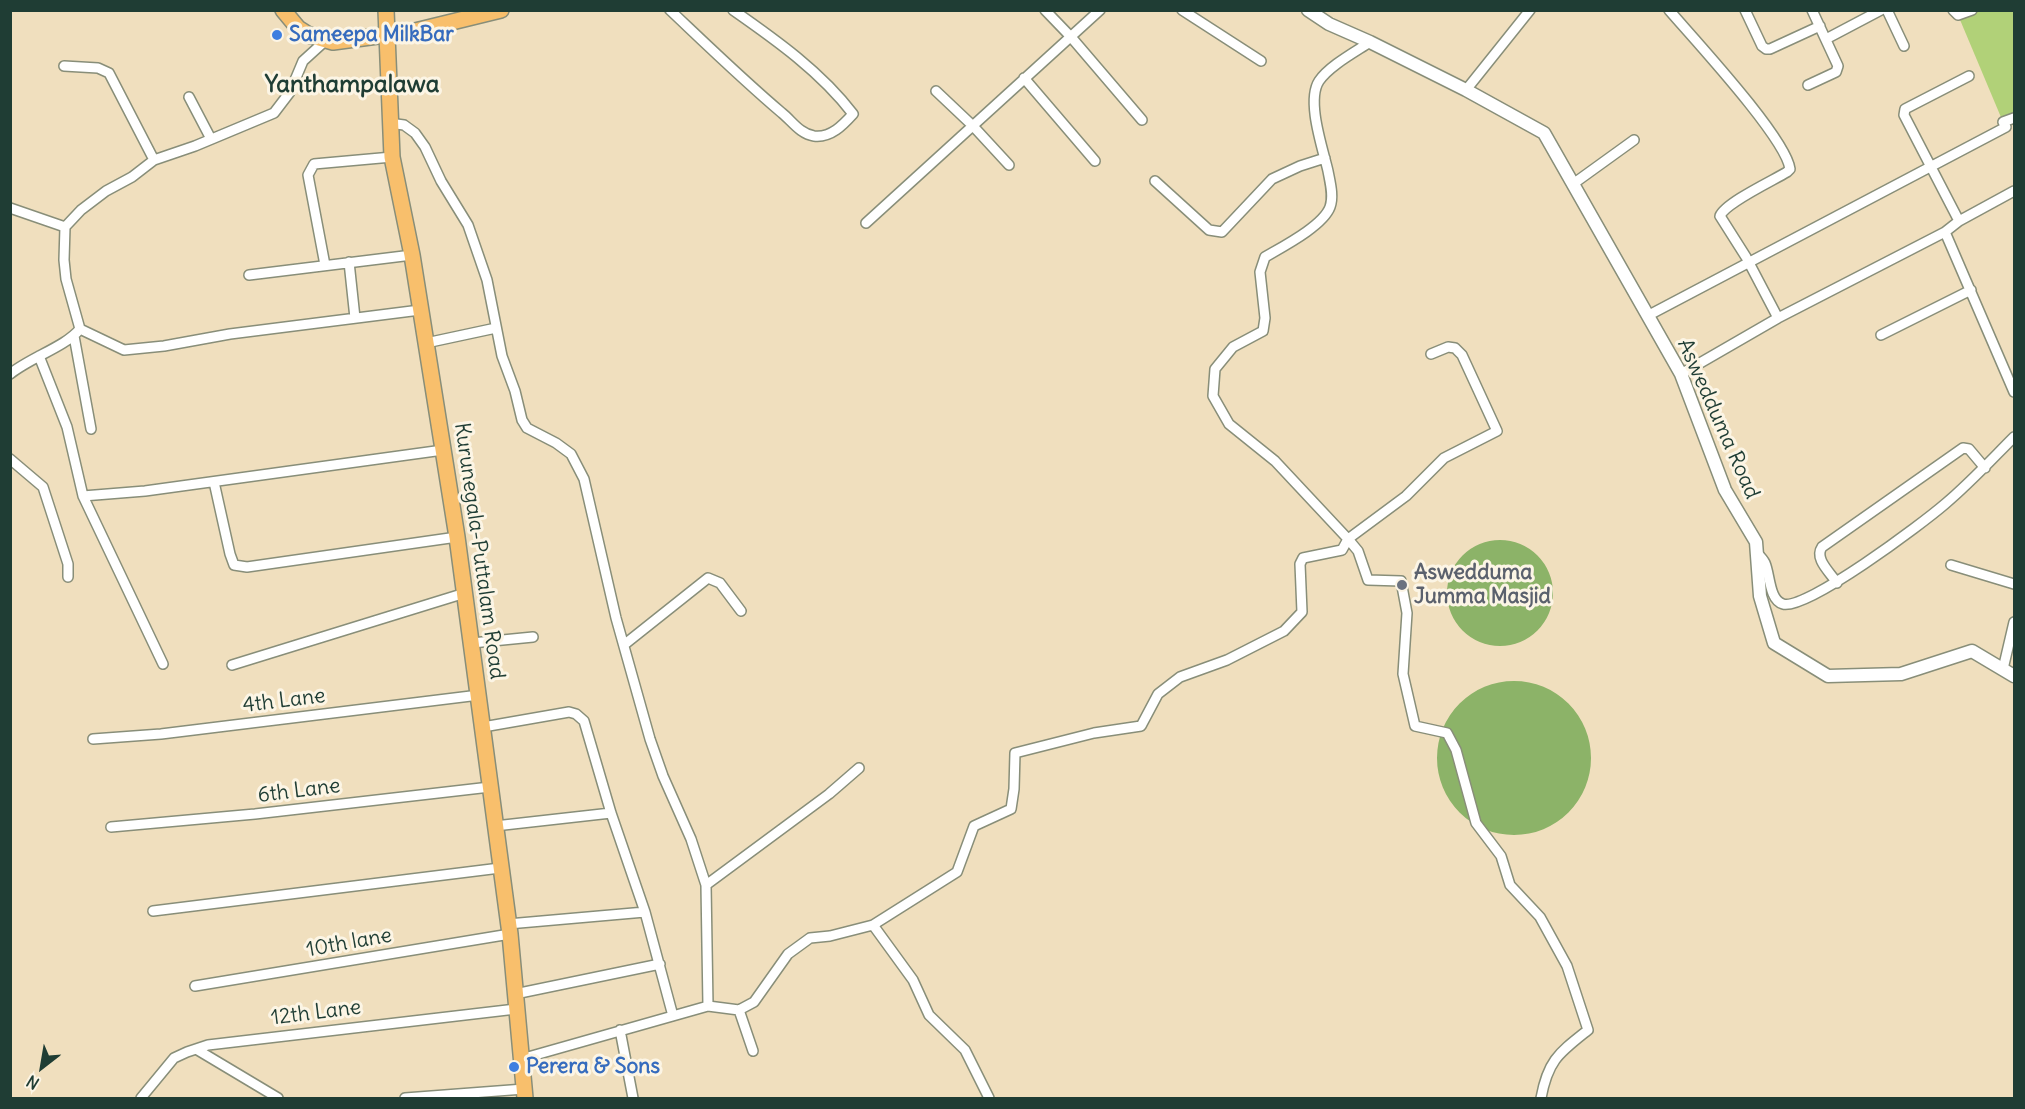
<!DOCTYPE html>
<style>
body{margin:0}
#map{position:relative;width:2025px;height:1109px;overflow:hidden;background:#f0dfbe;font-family:Delius,sans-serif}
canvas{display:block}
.frame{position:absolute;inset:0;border:12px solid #1f3d34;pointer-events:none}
.north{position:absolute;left:12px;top:1037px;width:60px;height:60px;-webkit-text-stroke:4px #fcf5e5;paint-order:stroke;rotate:211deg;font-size:16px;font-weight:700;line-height:24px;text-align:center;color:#1f3d34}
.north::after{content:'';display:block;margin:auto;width:21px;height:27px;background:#1f3d34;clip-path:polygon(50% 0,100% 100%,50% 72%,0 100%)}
</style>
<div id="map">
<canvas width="2025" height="1109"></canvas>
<div class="frame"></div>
<div class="north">N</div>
</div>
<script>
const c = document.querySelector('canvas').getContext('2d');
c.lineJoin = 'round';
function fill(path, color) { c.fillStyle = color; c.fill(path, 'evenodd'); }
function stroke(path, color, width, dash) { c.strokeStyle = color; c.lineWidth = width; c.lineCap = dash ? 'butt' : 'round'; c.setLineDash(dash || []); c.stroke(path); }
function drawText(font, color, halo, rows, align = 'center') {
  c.font = font + ' Delius,sans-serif'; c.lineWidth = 6; c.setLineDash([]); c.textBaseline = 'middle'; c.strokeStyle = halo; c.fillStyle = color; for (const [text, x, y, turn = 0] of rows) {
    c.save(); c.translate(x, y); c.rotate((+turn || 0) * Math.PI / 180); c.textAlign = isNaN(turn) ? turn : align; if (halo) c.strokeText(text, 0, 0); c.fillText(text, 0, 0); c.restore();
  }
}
fill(new Path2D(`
 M1967,11H2014V118L2003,122L1958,15Z`), '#b1d178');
fill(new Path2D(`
 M1447 593a53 53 0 1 1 106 0a53 53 0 1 1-106 0Z
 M1437 758a77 77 0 1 1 154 0a77 77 0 1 1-154 0Z`), '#8cb368');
const minor = new Path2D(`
 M670,10C707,45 743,80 782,113C792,121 800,134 814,136C831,138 843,125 853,114C821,72 776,40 733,10
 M1045,10L1071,37L1142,120
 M1182,10L1261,61
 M1669,10C1693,38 1786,138 1790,169L1787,172C1772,181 1725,203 1720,216L1746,257L1778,318
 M1745,10L1762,46L1766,49H1770L1820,26
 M1887,10L1904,46
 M1953,10L1958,15L1972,10
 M1826,39L1881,10
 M1370,42C1355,52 1329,66 1319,81C1306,101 1323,149 1328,171C1330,182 1334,196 1330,207C1323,226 1282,247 1265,257L1260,272L1265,318L1263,331L1233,347L1215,369L1213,396L1229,424L1275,461L1348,539L1358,551L1368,580L1401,581L1407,613L1403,674L1415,726L1447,733L1456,750L1476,823L1501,856L1510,885L1540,917L1567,966L1588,1030C1559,1053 1548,1060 1541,1098
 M64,66L98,68L109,73L154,160
 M1024,78L1095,161
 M1808,85L1836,72L1838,66L1812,10
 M1466,90L1530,10
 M936,91L973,126L1009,165
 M189,97L211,139
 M389,123L404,125L415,133L425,147L441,181L468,225L487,280L502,356L515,391L522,420L527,428L556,443L571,454L584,479L616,618L650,739L663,776L691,839L706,885L708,1006
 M1155,181L1209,230L1222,232L1272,179L1300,166L1325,158
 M1573,184L1634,140
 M10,208L65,227
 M1959,221L1904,115L1905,109L1969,76
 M866,223L1100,10
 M1945,232L1959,221L2014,191
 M349,262L355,318
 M325,265L308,175L314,164L392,157
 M249,275L412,255
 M1651,314L2006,127L2003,122L2014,118
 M80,329L124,350L164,346L230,334L420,310
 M1881,335L1971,290
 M74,336L91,429
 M426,343L496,328
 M39,356L67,427L83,496L163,664
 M10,374C31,357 65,347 80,329L66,279L64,260L65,227L81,210L106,191L132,177L154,160L195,146L274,113L290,92L303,61L325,41
 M1681,374L1778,318L1945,232L2014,392
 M10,459L43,487L68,564V577
 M214,482L230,554L234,565L247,567L457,537
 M83,496L145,491L443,450
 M1757,553C1760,556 1763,559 1765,563C1770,574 1769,600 1783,604C1806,611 1923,523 1945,504C1970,483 1992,459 2014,437
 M1951,565L2014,584
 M1837,583C1830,572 1814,559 1822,547L1963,448L1969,449L1985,468
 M472,643L533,637
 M625,644L708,578L720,583L741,611
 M232,665L465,593
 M2003,669L2014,622
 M483,727L569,712L576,714L584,721L611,813L645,912L673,1016
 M93,739L161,734L479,695
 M495,826L611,813
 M111,827L255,814L490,787
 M706,885L829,794L859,768
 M153,911L500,868
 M508,924L645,912
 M873,925L957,872L974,826L1011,809L1014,789L1015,753L1094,733L1141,726L1158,694L1180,677L1227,660L1284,631L1302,612L1300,564L1303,558L1342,550L1348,539L1406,496L1444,458L1497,431L1462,355L1455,348L1448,347L1431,354
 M195,986L510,934
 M515,994L660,964
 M739,1010L753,1051
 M620,1030L633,1098
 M196,1049L278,1098
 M521,1059L708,1006L739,1010L754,1002L788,954L810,938L830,936L873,925L913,980L929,1015L965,1050L989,1098
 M141,1098L174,1058L187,1052L208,1045L516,1009
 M405,1098L524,1089`);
const tertiary = new Path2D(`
 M1308,10L1329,24L1370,42L1466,90L1544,133L1681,374L1725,490L1756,542L1760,596L1774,643L1828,676L1901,674L1972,651L2014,676`);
const primary = new Path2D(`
 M283,10L298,28L309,35L333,42L415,31L501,10`);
const trunk = new Path2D(`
 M386,10L392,157L412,255L457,537L510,934L525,1098`);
stroke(minor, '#888e79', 12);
stroke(tertiary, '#888e79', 15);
stroke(primary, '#888e79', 18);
stroke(trunk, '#888e79', 18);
stroke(minor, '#fff', 9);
stroke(tertiary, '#fff', 12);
stroke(primary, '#f8bf6c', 15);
stroke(trunk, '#f8bf6c', 15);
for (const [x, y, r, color] of [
 [277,35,6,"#3f7fe0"],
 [1402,585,6,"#6b7280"],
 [514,1067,6,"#3f7fe0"]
]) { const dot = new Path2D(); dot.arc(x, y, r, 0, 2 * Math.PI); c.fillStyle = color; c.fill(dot); stroke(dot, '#fcf5e5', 2); }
drawText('bold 21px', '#366cbe', '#fcf5e5', [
 ["Sameepa MilkBar",289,35],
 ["Perera & Sons",526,1067]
], 'left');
drawText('21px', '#1f3d34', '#fcf5e5', [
 ["Aswedduma Road",1718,419,66],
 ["Kurunegala-Puttalam Road",479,551,82],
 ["4th Lane",284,701,-7],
 ["6th Lane",299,791,-7],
 ["10th lane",349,943,-10],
 ["12th Lane",316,1013,-7]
]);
drawText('bold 21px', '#5b616d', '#fcf5e5', [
 ["Aswedduma",1414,573],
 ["Jumma Masjid",1414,597]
], 'left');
drawText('bold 24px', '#1f3d34', '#fcf5e5', [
 ["Yanthampalawa",352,85]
]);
</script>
